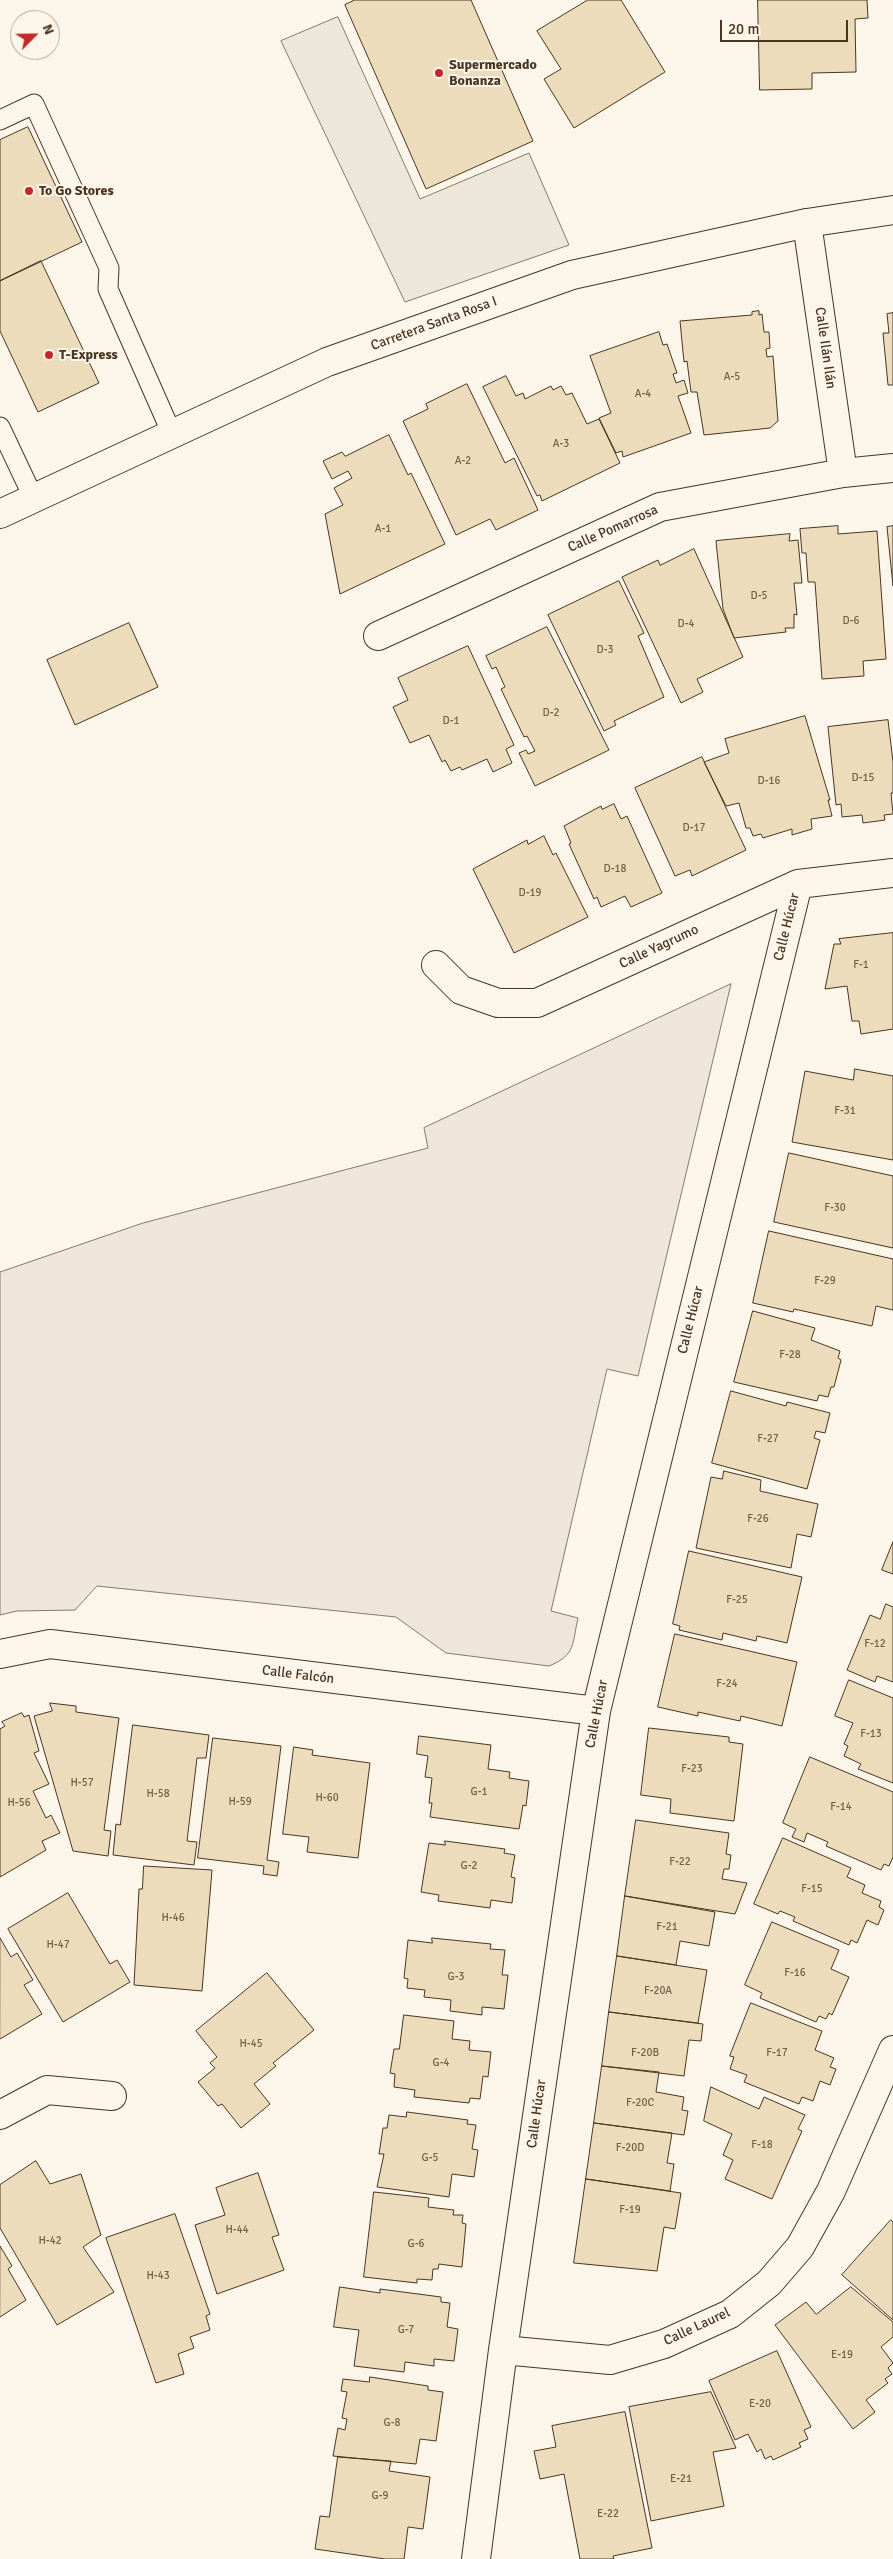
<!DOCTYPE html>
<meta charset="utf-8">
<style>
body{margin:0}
#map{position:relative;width:893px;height:2559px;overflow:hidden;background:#fbf6e9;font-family:Signika,sans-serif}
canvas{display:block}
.north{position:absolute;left:10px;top:10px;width:50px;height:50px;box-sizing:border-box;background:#fbf6e9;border:1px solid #b4a999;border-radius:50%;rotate:67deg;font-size:14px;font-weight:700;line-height:20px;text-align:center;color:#4a3520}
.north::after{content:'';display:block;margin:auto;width:18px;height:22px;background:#c62828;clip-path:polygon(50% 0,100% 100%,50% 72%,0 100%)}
.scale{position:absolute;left:720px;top:20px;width:128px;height:22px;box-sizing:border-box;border:2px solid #4a3520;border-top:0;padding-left:6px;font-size:15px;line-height:18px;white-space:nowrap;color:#4a3520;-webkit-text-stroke:4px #fbf6e9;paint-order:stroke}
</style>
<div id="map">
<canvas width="893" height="2559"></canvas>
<div class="north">N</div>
<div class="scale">20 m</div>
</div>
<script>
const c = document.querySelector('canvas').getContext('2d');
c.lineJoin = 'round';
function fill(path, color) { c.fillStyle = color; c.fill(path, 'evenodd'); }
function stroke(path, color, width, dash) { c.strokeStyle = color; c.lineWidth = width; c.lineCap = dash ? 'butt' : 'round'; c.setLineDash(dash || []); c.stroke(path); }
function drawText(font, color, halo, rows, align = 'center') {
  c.font = font + ' Signika,sans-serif'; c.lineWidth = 4; c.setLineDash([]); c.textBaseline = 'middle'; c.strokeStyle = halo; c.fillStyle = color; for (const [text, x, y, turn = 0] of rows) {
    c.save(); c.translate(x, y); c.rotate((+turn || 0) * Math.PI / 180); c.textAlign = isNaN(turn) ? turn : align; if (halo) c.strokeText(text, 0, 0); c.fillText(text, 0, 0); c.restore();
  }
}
const green = new Path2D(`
 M731,984L638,1376L607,1369L551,1611L578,1618C572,1644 576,1655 549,1666L446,1653L396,1617L97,1586L75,1610L17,1611L0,1615V1272L143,1223L428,1148L424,1128Z`);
fill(green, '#ede6d9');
stroke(green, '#887966', 1);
const parking = new Path2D(`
 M338,17L420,199L529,153L569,245L405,302L281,41Z`);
fill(parking, '#ede7d9');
stroke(parking, '#887966', 1);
const building = new Path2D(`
 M355,0H471L533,141L426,189L345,5Z
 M588,0H621L665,72L574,128L544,79L561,69L537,31Z
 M758,0H867L868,18L855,19L856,72L812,73V89L760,90Z
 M28,127L82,242L0,281V140Z
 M41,261L99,383L38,412L0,331V281Z
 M759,311V315L762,314L764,332H769L770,348L766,349L767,357L773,356L778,421L770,428L704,435L697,392H691L687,361L684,362L680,321L752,315V312Z
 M893,313V385H888L883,333H889L887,314Z
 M659,332L663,345L667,344L677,373L673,374L676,383L684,380L688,393L678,396L691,433L623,457L622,451L616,453L599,418L611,413L590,356Z
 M506,376L516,396L523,393L525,399L551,386L553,390L561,386L566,395L572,393L587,424L599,419L620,463L542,501L540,495L537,496L483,387Z
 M467,384L505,463L514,458L538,510L496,530L490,519L456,535L403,421L428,409L426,404Z
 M389,435L408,475L411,473L445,544L340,594L325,514L343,505L334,488L352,478L348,471L332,479L323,461L342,452L345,456Z
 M838,526V534L877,531L886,659L863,661L864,676L822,679L815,582H808L806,553H802L800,529Z
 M893,526V586L887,527Z
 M790,534L789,541L798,540L802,583H794L797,615L794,614V628H785L786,632L734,638L723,609L716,541Z
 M694,549L743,657L697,679L703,692L681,703L622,577L658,560L660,565Z
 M619,581L644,633L638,636L664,697L614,721L616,725L604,731L548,615Z
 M129,623L158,687L75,725L47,660Z
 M547,627L609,750L535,786L519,753L526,750L528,754L535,751L527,736L524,737L501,689L505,687L496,667L492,669L486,656Z
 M468,646L514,745L506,749L512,763L493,772L487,759L462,770L460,767L451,771L445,760L442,762L429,735L410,743L393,707L408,700L398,678Z
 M805,716L830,800H828L832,816L811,819L812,829L792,835V829L763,838L761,834L753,836L750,828H746L739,803L726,806L704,762L729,753L725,739Z
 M888,720L893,762V793H891L893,814L884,815L885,820L863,823L862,815L842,817L841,804L836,805L828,727Z
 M702,757L746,850L692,876L690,870L675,876L635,788Z
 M614,804L621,819L627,816L662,893L631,907L625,896L601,907L597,897L594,899L569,844L571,843L564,826L601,806L602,809Z
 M544,836L553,855L556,853L588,917L514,953L473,869L527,840L528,844Z
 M893,933V1029L861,1034L859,1021H852L847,986L825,989L834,944H841L839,939Z
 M855,1069L893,1076V1160L792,1142L805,1071L853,1080Z
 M789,1153L893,1176V1248L774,1222Z
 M769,1231L893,1259V1310L876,1306L872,1326L794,1309L793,1312L753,1303Z
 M753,1311L815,1328L811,1340L840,1351L838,1358L841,1360L834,1387H831L828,1397L819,1395L817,1401L734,1382Z
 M731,1391L786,1406L787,1402L830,1413L825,1433L816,1431L814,1438L820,1440L807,1489L712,1463Z
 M724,1471L761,1480L760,1491L818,1504L811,1537L797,1534L791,1568L696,1548L711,1477L722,1479Z
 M893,1542V1574L882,1570Z
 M689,1551L802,1577L787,1643L757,1636L756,1641L723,1633L722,1640L679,1630L680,1626L673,1624Z
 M886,1604L893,1607V1682L877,1676L875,1682L847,1670L870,1615L880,1619Z
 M675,1634L797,1662L782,1726L741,1716L740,1721L698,1712V1716L658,1707Z
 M849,1680L893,1698V1783L858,1769L861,1764L844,1756L848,1746L844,1744L853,1723L835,1716Z
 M50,1703L76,1706V1712L119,1718L104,1830L111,1831L108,1856L73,1851L34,1716L52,1711Z
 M22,1713L24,1717L29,1715L39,1751L34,1753L49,1784L33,1791L46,1818L51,1815L60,1833L42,1841L46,1850L0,1877V1729L5,1726L2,1722Z
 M133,1725L209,1735L206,1758H197L187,1841L197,1842L194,1865L113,1855L116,1824L120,1825Z
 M649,1728L729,1737V1742L743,1744L734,1821L670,1813L671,1799L641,1795Z
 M419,1736L491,1745L488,1769L510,1772L509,1778L529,1781L526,1806L523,1805L519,1829L430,1817L432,1803H429L432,1778L425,1777L428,1756L417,1754Z
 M213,1738L281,1746L267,1860L279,1862L277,1876L263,1874L264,1866L198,1858Z
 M294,1747L313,1750L312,1755L370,1763L358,1858L307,1852L309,1837L283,1834Z
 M810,1757L893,1792V1857L889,1866L884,1864L881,1870L826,1846L828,1842L807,1833L804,1842L792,1837L796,1829L783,1823Z
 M636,1820L729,1833L726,1854L731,1855L729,1869H724L722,1879L747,1883L735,1914L625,1896Z
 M783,1838L851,1868L847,1877L865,1885L862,1893L881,1901L879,1907L884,1910L878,1925L867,1920L857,1943L851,1940L849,1945L793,1921L795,1917L780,1911L778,1914L754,1904Z
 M445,1841L505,1849L504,1853L515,1855L511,1877L515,1878L512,1903L491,1900L490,1908L438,1901L439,1895L421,1892L429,1843L445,1845Z
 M144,1866L212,1870L202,1991L134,1985L139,1889H142Z
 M68,1893L110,1964L117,1960L130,1982L63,2022L8,1929Z
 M625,1896L715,1912L709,1946L680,1941L676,1965L617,1956Z
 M772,1922L839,1950L831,1969L849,1977L832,2015L829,2013L826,2019L819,2016L816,2022L760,1998L762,1993L745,1985Z
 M0,1938L11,1957L17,1953L33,1980L24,1985L42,2014L0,2039Z
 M432,1938L491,1944L490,1949L505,1950L502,1975H508L504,2009L482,2007V2015L450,2011L451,2000L424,1997L425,1990L407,1988L408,1979L404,1978L408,1940L432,1943Z
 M617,1956L707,1970L698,2023L609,2012Z
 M267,1973L314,2030L273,2063L276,2066L254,2084L270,2104L241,2128L222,2104L218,2106L198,2082L215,2068L210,2063L217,2057L196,2031Z
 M751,2003L822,2031L815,2050L834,2058L830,2067L836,2069L830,2085L820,2081L813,2101L802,2097L799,2104L744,2082L747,2075L730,2069L734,2057L730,2056Z
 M609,2012L703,2024L701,2041L689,2040L684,2076L602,2066Z
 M404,2015L454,2021L452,2039L470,2041L469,2050L491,2052L488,2077L483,2076L480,2099L470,2098L469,2103L414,2097L415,2090L394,2087L395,2074L390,2073L394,2049H399Z
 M602,2066L659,2072L656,2092L684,2097L682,2110L688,2111L684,2135L594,2123Z
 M711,2087L759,2109L764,2097L805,2115L798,2129L802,2131L772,2199L725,2179L733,2160L723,2155L732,2134L704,2121Z
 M407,2112L468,2120L467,2124L476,2125L472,2149L478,2150L474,2177L452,2174L449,2197L377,2187L384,2154H379L383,2128H387L389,2115L406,2117Z
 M594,2123L672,2133L667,2163L674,2164L670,2191L586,2179Z
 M36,2161L50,2184L81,2174L101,2235L83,2247L114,2292L57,2325L0,2228V2185Z
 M258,2173L279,2235L272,2237L284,2270L217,2294L195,2225L225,2215L216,2188Z
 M586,2179L681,2193L675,2229L664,2227L657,2271L574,2263Z
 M374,2192L429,2198L428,2207L454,2210L453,2215H463L462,2223L466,2224L462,2267L439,2264L438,2269H433L432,2280L417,2279V2283L364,2277Z
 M175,2214L210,2314L206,2316L210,2330L190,2337L194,2348L178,2354L184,2374L156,2383L106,2238Z
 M891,2220L893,2222V2320L842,2275Z
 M0,2246L12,2266L8,2269L26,2300L0,2317Z
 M340,2287L380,2293V2289L441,2297V2302L450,2303L447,2327L458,2329L454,2361L434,2359V2366L405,2362L404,2372L354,2366L359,2330L334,2327Z
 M851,2287L893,2322V2337L881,2347L893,2363L888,2368L892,2374L885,2379L888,2383L866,2400L875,2412L853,2429L775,2325L806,2302L816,2314Z
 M777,2351L811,2427L804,2430L808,2439L799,2443L801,2447L773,2460L771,2456L765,2459L761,2449L757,2452L748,2434L735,2440L709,2381Z
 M370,2377L428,2386V2390L443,2392L436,2441L420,2439L416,2464L333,2456L338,2428L345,2430L347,2419L342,2418L347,2392L341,2391L343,2379L369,2382Z
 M711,2392L736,2448L713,2452L724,2506L651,2521L629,2407Z
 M625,2412L652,2548L613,2556L614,2559H580L564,2474L540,2479L534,2451L556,2447L552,2426Z
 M338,2457L391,2461L389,2471L430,2477L423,2529L408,2527L404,2559H385L315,2549L320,2516L329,2517Z`);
fill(building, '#ecdcbc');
stroke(building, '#4a3520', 1);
const service = new Path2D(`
 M0,120L34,104L109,268L108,289L172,434
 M0,427L34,499`);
const minor = new Path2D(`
 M807,223L843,473
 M378,636L660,507L843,473L893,468
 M436,965L461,990L498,1003H537L798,884L893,873
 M0,1654L50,1644L596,1711
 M0,2115L47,2090L112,2096
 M503,2350L610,2360L664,2344L730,2314L769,2283L800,2247L831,2191L893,2050
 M476,2559L503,2350L596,1711L798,884`);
const tertiary = new Path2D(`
 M0,514L327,362L572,275L807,223L893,210`);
stroke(service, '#4a3520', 21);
stroke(minor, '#4a3520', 30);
stroke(tertiary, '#4a3520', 30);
stroke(service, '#fbf6e9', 19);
stroke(minor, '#fbf6e9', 28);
stroke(tertiary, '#fbf6e9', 28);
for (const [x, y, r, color] of [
 [439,73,5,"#c62828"],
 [29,191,5,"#c62828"],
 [49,355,5,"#c62828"]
]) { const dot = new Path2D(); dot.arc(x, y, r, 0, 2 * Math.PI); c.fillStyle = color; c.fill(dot); stroke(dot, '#fbf6e9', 2); }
drawText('11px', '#725f47', null, [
 ["A-5",732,377],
 ["A-4",643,394],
 ["A-3",561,444],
 ["A-2",463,461],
 ["A-1",383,529],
 ["D-5",759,596],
 ["D-6",851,621],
 ["D-4",686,624],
 ["D-3",605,650],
 ["D-2",551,713],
 ["D-1",451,721],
 ["D-15",863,778],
 ["D-16",769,781],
 ["D-17",694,828],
 ["D-18",615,869],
 ["D-19",530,893],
 ["F-1",861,965],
 ["F-31",845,1111],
 ["F-30",835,1208],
 ["F-29",825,1281],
 ["F-28",790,1355],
 ["F-27",768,1439],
 ["F-26",758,1519],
 ["F-25",737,1600],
 ["F-12",875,1644],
 ["F-24",727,1684],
 ["F-13",871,1734],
 ["F-23",692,1769],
 ["H-57",82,1783],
 ["G-1",479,1792],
 ["H-58",158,1794],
 ["H-60",327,1798],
 ["H-59",240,1802],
 ["H-56",19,1803],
 ["F-14",841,1807],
 ["F-22",680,1862],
 ["G-2",469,1866],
 ["F-15",812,1889],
 ["H-46",173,1918],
 ["F-21",667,1927],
 ["H-47",58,1945],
 ["F-16",795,1973],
 ["G-3",456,1977],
 ["F-20A",658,1991],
 ["H-45",251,2044],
 ["F-20B",645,2053],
 ["F-17",777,2053],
 ["G-4",441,2063],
 ["F-20C",640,2103],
 ["F-18",762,2145],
 ["F-20D",630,2148],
 ["G-5",430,2158],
 ["F-19",630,2210],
 ["H-44",237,2230],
 ["H-42",50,2241],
 ["G-6",416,2244],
 ["H-43",158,2276],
 ["G-7",406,2330],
 ["E-19",842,2355],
 ["E-20",760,2404],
 ["G-8",392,2423],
 ["E-21",681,2479],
 ["G-9",380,2496],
 ["E-22",608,2514]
]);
drawText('bold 14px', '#4a3520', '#fbf6e9', [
 ["Supermercado",449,65],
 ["Bonanza",449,81],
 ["To Go Stores",39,191],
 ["T-Express",59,355]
], 'left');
drawText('14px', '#4a3520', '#fbf6e9', [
 ["Carretera Santa Rosa I",434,324,-20],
 ["Calle Ilán Ilán",825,348,82],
 ["Calle Pomarrosa",613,529,-24],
 ["Calle Húcar",787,927,-76],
 ["Calle Yagrumo",659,947,-25],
 ["Calle Húcar",691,1320,-76],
 ["Calle Falcón",298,1675,7],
 ["Calle Húcar",597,1714,-79],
 ["Calle Húcar",537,2114,-82],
 ["Calle Laurel",697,2327,-25]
]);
</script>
